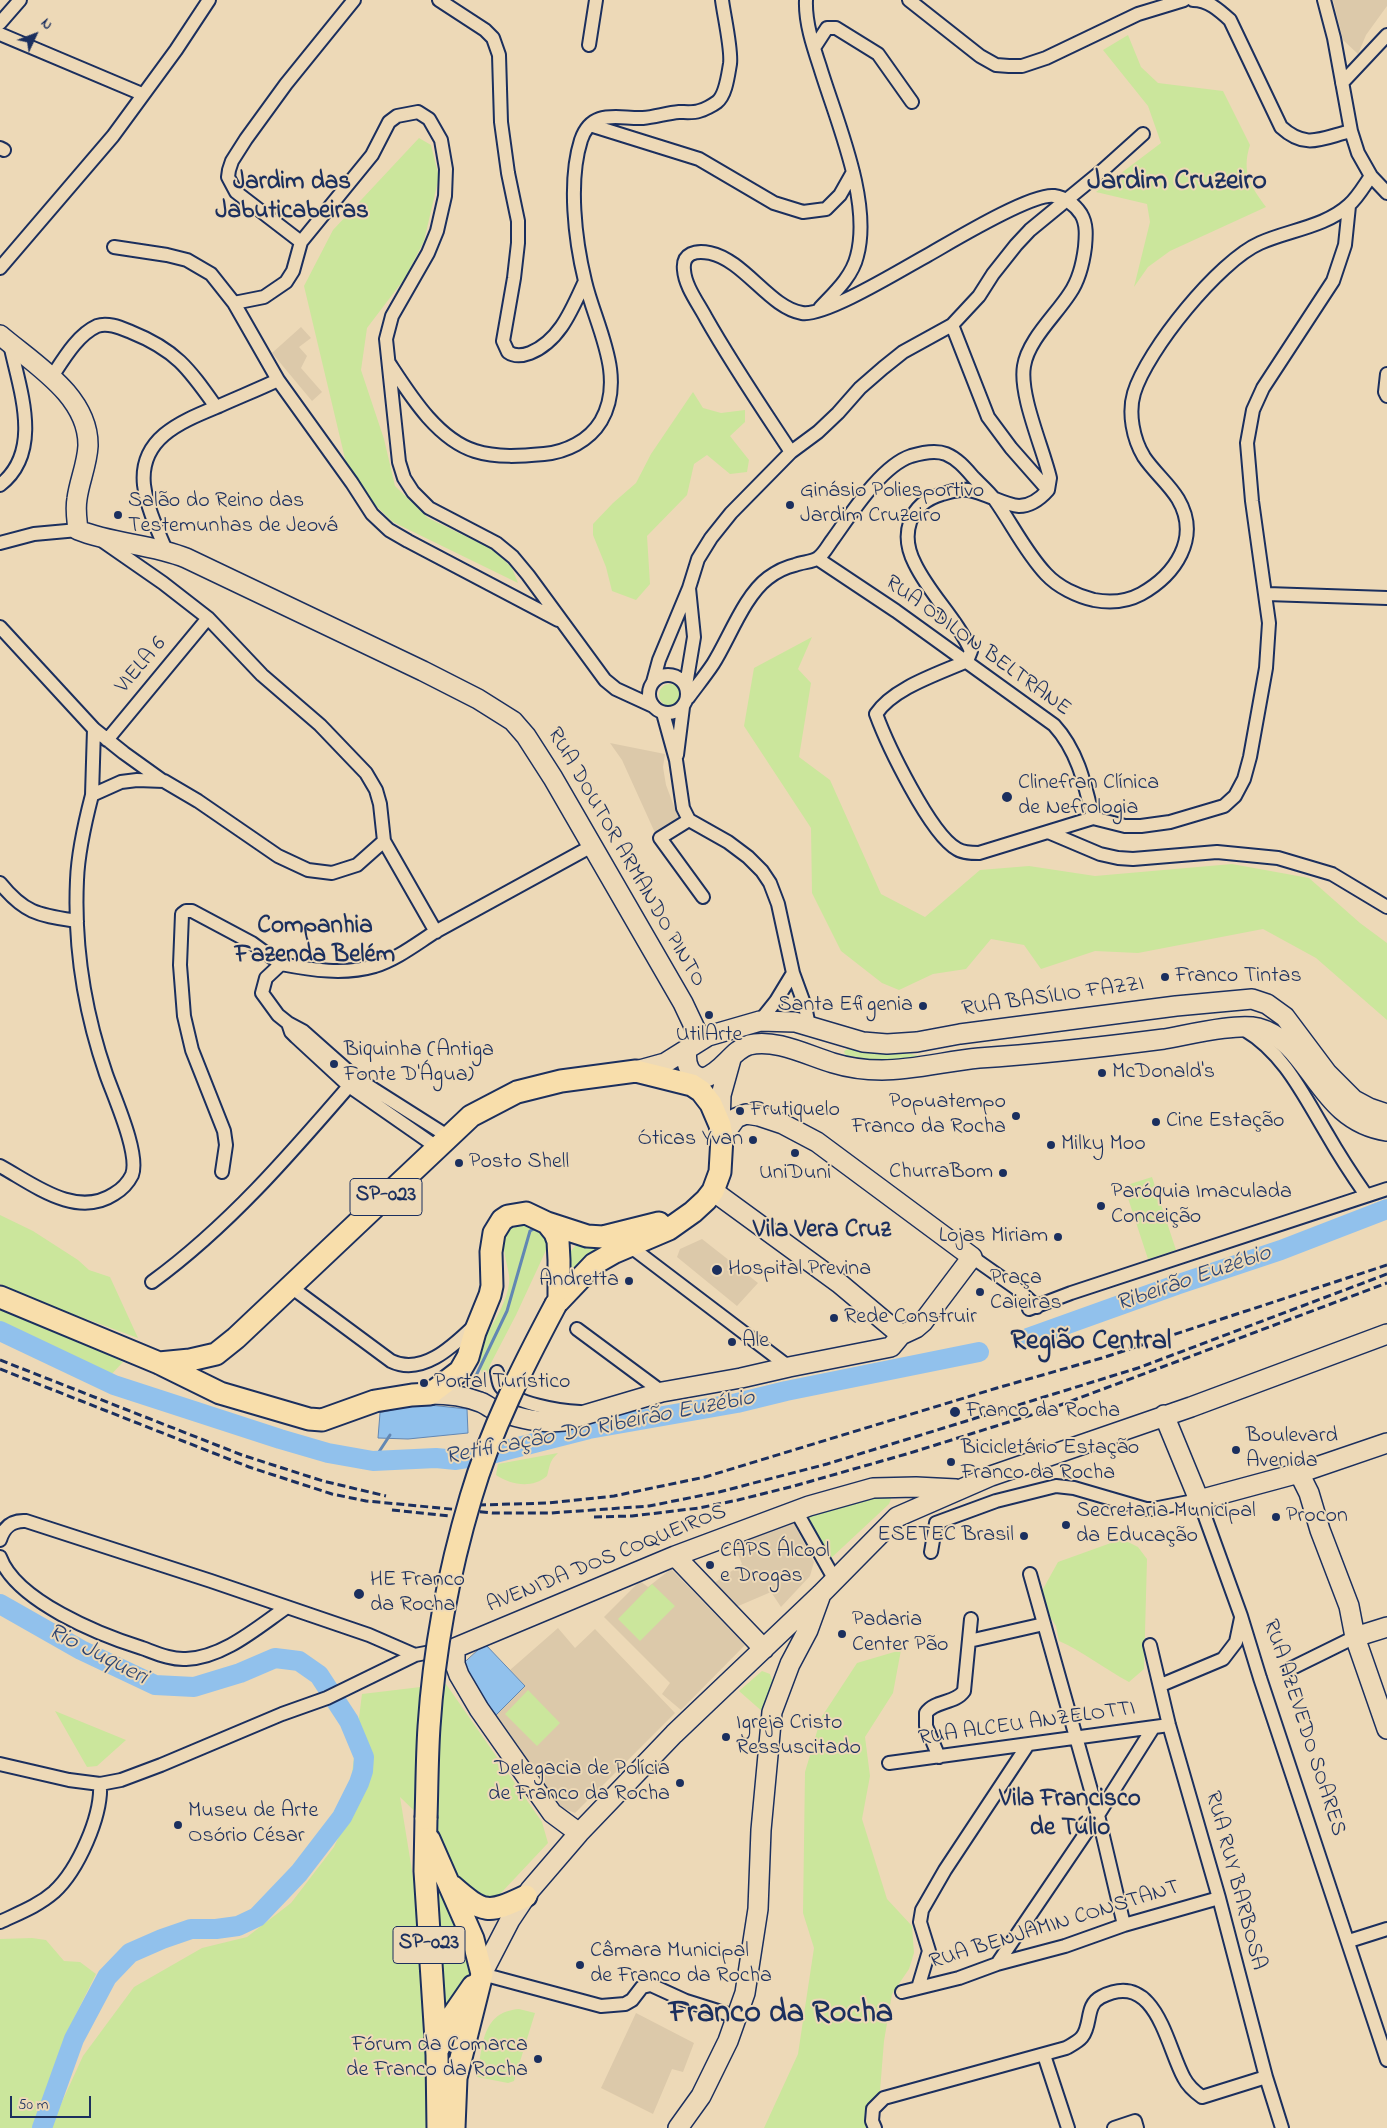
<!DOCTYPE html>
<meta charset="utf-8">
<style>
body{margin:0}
#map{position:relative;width:1387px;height:2128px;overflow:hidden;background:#edd9b7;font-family:"Indie Flower",sans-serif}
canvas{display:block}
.north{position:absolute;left:10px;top:10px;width:50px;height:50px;-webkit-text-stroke:4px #edd9b7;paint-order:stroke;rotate:47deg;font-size:14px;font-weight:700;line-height:20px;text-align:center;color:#1b2f5e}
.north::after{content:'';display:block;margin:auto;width:18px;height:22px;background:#1b2f5e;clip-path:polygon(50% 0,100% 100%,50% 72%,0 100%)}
.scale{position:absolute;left:10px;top:2096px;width:81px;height:22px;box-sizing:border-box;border:2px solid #1b2f5e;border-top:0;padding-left:6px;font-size:15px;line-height:18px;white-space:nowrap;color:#1b2f5e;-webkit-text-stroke:4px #edd9b7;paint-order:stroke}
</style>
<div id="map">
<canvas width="1387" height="2128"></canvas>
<div class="north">N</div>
<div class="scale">50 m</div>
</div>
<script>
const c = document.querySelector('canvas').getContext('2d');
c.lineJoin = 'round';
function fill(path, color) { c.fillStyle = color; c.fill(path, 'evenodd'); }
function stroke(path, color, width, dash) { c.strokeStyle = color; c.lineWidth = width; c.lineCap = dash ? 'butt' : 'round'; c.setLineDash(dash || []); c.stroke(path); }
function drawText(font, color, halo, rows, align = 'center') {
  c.font = font + ' "Indie Flower",sans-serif'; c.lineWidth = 4; c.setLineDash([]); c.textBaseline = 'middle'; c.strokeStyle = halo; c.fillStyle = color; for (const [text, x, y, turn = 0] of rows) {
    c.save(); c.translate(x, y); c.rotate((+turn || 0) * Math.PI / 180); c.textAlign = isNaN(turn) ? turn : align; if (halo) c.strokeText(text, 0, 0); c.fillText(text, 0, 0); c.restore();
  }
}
fill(new Path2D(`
 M1333,0H1387V6L1366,35L1358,54L1343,40Z
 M301,327L311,338L299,347L307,356L301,368L322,392L312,401L272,353Z
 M610,743L665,754L663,767L666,785L678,817L656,835L622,760Z
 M702,1239L758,1283L737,1306L677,1257L680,1249Z
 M793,1522L814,1562L810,1576L781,1607L771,1592L736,1607L714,1583L742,1564L733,1542Z
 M671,1569L745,1645L681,1710L662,1694L670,1683L604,1617L640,1581L648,1587Z
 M558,1628L575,1648L595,1629L675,1713L575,1813L560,1807L496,1715L524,1686L510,1670Z
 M636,2013L694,2043L683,2072L672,2069L653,2114L601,2088Z`), '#dcc9aa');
fill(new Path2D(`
 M1128,35L1141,67L1158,83L1223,91L1250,145C1241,173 1251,186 1266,207L1170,251L1148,267L1134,287L1150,222L1147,204L1096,192L1161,143L1148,106L1103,50Z
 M419,138L431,145L439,177L424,241L405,278L367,328L361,370L384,439L395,486L428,518L494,550L512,568L518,583L393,522L373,503L347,467L304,286L333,230Z
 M693,392L703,408L721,413L745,410V422L730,436L749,460L747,472L730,474L707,455L694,464L687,495L647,536L650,584L636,600L612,591L606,567L593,535V524L613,503L636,483L651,454Z
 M812,637L798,669L811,683L799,757L830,780L881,894L925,917L980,870L1029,866L1095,876L1232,864L1309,878L1360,923L1387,943V1020L1316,958L1263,929L1138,953L1095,951L1041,969L1024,945L991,939L966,969L933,974L899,990L882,983L841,951L812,893L811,828L744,726L754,668Z
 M659 695a11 11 0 1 1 22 0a11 11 0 1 1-22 0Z
 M850,1048L911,1054L927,1058L916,1060L909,1058L882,1062L845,1055L844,1051Z
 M1152,1177L1176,1250L1148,1259L1124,1186Z
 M0,1215L33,1231L78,1260L89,1270L110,1277L138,1338L56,1308L0,1284Z
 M535,1219L548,1240V1246L516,1315L490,1365L486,1378L482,1374L477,1349C489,1331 512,1297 509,1275C506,1257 500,1245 507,1226Z
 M580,1241L596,1244L598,1248L576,1270L570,1268L569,1253Z
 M0,1307L97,1348L123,1362L108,1378L0,1327Z
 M558,1453C549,1461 550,1466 547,1476C532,1489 511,1485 496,1475L498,1464Z
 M888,1494L891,1499L889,1504L829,1560L802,1511Z
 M1122,1539L1138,1547L1147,1559L1144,1669L1129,1682C1105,1669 1082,1651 1059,1641L1056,1626L1038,1598L1058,1562Z
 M652,1584L675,1606L640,1641L618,1619Z
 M901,1650L893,1693L865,1737L870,1776L862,1819L887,1899L912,1926L914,1953L909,1969L892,1994L884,2041L877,2128H764L798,2054L814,1948L803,1913L805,1772L821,1718L857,1663Z
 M762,1671L770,1674L773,1683L764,1713L739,1691Z
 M446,1684L542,1822L548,1843L501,1893L491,1901L463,1885L447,1864L438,1834L400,1797L429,1975L433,2050L427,2128H50L83,2056L134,1987L202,1948L247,1937L291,1903L334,1847L346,1821L362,1694Z
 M528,1690L560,1723L537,1746L505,1714Z
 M55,1711L126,1740L97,1766L87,1767Z
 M433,1867L472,1963L468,1977L441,2023Z
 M32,1938L46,1940L64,1961L80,1962L96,1974L74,2018L37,2128H0V1939Z
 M519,2009L535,2013L514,2081L508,2083L477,2077C483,2046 481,2012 519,2009Z`), '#cbe69c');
const water = new Path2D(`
 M420,1404L467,1409L468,1433L408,1439L378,1438L380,1413Z
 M485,1644L525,1686L496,1715L475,1689L461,1666Z`);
fill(water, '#91c1ec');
stroke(water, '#6287b3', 1);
stroke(new Path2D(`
 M473,1382L507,1311L530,1231L537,1227
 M373,1461L390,1435`), '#6287b3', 3);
stroke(new Path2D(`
 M0,1331L114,1385L280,1439L328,1453L373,1461L436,1458L456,1460L487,1455L589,1429L737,1403L786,1391L979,1352
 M1028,1338L1176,1285L1281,1250L1387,1209
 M0,1604L81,1650L155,1685L194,1687L240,1673L275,1658L299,1661L319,1675L349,1721L364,1757L363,1771L359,1783L342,1817L299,1873L257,1917L238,1926L216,1929H191L162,1939L130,1953L107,1977L74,2039L42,2128`), '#91c1ec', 20);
const street = new Path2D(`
 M439,0L485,30L493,38L499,55L501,122L508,173L518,221V243L514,278L503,341L508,352C515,357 522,356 530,353C560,341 572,309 585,281
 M806,0C805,22 813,46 820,67C836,120 872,201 857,256C852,277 834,293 820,308
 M909,0L980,56L996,65L1009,66H1022L1046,58L1138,14L1184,0
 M1193,0C1208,0 1219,10 1230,20L1281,127C1306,150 1322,138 1351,131
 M1324,0L1334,38L1351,131L1358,153L1371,176L1387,193
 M0,23L20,0
 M0,34L142,94
 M589,45L596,0
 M814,48L827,28H836L878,54L912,102
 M1342,83L1387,35
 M590,125L699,159L774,203L803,212L826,209L840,195L853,172
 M0,148L4,150
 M301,242L236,192L228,177L229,170L232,161L246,139L286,84L354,0
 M114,247L167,255L187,260L211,274L234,303L278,380L352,483L372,514L389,530L408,541L558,620
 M0,268L113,136L176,50L209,0
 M234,303L264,297L286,282L293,271L301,242L372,155L389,122L397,116L418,112L429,119L441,140L446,169L445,196L437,231L428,253L392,316L386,339L399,462L404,478L413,492L429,508L496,543L513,557L528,575L605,680L616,689L653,706
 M952,325L988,417L1011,448L1048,490C1040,499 1031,506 1019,506C1004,505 984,492 968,490C958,489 950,492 942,494C908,504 900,535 915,564C930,595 957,619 971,651L967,661C938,674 893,688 876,714C887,744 930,834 957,849C963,853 972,853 979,853L1093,818L1125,826H1141L1170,822L1224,806L1235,796L1244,779L1250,757L1266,668L1269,623L1252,501L1247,443L1253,410L1263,388L1333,281L1345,245L1349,206
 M389,363C410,395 437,439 475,451C497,458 522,456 544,454C566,452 589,441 601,421C627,376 595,325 585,281C575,240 568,181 581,140C592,108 618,119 643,118C655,117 667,113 679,112C685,112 693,113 699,111C704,110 713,105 717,102C726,95 728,75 730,64C732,50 724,16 722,0
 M1387,374L1385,392L1387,396
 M51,378C63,360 77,335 97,326C108,322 121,328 131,332C176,350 189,369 216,407
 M791,452C762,408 732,364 706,318C698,303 685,286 684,270C682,253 696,250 710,253C744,260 770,308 802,313C825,317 904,268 928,255C951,242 1031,193 1054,196C1066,198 1075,205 1081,214C1087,224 1086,236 1085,247C1083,263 1079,280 1070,293C1056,315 1028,340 1024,366C1019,395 1043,448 1050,478L1048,490
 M0,485C44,451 19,388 10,344
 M104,542L163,583L208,618L262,675L320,725L366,773L376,790L380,804L384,841L436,932
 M0,543L34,534L78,530
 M166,550C157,529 147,508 144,485C139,437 183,421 219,406C239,397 259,389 278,380
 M818,559L896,611L1054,725C1078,751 1085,785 1093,818
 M1267,594L1387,598
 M0,627L94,729L124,753L163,781
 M649 694a19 19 0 1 1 38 0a19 19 0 1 1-38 0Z
 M653,682L659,660L689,588
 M686,685L694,637L689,588L698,559L711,538L731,513L791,452L818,432L838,413L860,388L883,368L903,352L952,325L979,296L993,274L1016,245L1030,230L1103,170L1143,134
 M688,698C696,687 705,676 713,664C729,639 744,596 768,578C776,572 786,567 795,565C802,562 813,562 818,558C824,554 829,544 833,539C851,514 881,466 911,456C921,453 936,450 946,454C958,459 966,469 974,478C981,485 989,492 995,500C1012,524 1026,553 1046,574C1058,587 1077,596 1094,600C1110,603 1126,602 1141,594C1175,575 1201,538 1178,499C1169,484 1154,472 1144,457C1133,439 1128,413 1134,393C1147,350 1219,261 1260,243C1289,230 1325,227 1349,205C1358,197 1364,186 1371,176
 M663,713L676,760L683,808L689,820L728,842L748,857L762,871L770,883L778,904L793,973L805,1006L809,1026
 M107,740L208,618
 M677,755L683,707
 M92,795L94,729
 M689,820L660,838L703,897
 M1048,832L1100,854L1118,858L1133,859L1217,852L1278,858L1332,874L1387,907
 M0,883C25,914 39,915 77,921
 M760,1021L776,1001L793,973
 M288,1023L291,1032L296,1037L349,1086L438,1148
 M1245,1030C1284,1053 1304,1096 1327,1134C1339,1155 1352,1175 1366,1195
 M449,1137L356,1078L303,1031L288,1023L278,1015L262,993L266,978L281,964C312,970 344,975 375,966C397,959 416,944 435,932C487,903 540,875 592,846
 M0,1166C33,1184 76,1219 114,1194C121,1190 128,1183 132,1175C140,1154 114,1097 106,1074C85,1013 74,945 77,880C78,852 85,822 92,795L121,782L137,780L164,781L198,801L278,856L308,870L332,873L357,865L384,841
 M222,1172L226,1145L224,1131L192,1050L184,1016L180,965L182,914L186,911H192L252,943L281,964
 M631,1247L789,1367
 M972,1257L1016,1288L1037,1307
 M152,1282C230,1225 293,1151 356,1078
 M291,1287L391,1361C422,1376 452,1347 473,1327
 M1029,1309L1071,1293L1387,1189
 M577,1329L662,1392
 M497,1372C498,1377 498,1383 501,1387C515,1404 559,1411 580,1412
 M796,1511L835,1580
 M0,1540C4,1527 12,1520 26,1521L211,1581L369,1635L415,1655
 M931,1552L936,1523L996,1501L1056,1486L1074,1488L1146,1509H1153L1199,1500L1241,1616L1260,1678L1387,2060
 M0,1557C16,1601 100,1635 142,1648C156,1653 171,1660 186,1659C223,1658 258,1627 287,1607
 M1030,1574L1098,1815L1124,1925
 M969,1641L1044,1624
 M1150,1645L1169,1725L1219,1898L1266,2077L1282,2128
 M1290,1669L1355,1637
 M1161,1685L1223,1659L1236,1642L1241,1618
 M939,1757L926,1726V1713C935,1700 955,1704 964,1691L971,1619
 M889,1763L1169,1725
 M0,1764L69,1780L100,1784L121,1780L161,1765L282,1714L327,1698L415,1655L441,1650
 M0,1922C19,1913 38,1906 54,1892C78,1870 102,1816 100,1784
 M1349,1941L1387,1929
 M997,1964L1098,1815L1153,1728
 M482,1974L601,2006L625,2004L632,2000L642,1987L651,1985L686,2001L737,2017
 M918,1988L929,1951L920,1922L922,1910L945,1870L1027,1746
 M902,1992L959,1978L997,1964L1065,1946L1124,1925L1219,1898
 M1044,2055L1068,2128
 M875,2128L872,2121L873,2109L884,2098L1066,2048C1071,2045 1078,2042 1082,2037C1092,2025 1085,2005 1101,1997C1156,1969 1166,2045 1184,2078C1188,2086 1195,2092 1202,2097L1266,2077
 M1114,2128L1135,2121L1137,2128`);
const secondary = new Path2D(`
 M0,335C34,364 89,396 88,446C87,465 79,482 77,499C75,510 77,520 78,530C113,544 151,544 186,558L423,671L478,699L513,721L526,736L553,778L683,1003L700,1039
 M687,1050C685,1063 689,1077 704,1078C723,1072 732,1050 749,1045C775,1038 809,1056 833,1063C849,1068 865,1070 882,1070C914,1070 947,1061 979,1058C1041,1054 1102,1047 1164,1039C1188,1035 1236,1023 1258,1028C1312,1042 1317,1121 1387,1131
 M636,1071L665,1063L708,1036L760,1021L795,1022L863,1042L887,1044L917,1042L960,1034L1176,1006L1252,999L1267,1004L1285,1017L1327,1073L1354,1100L1369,1108L1387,1114
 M720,1124L721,1095L731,1059
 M722,1137L736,1118L746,1114L759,1116L783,1124L817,1142L972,1257L923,1322L916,1328L901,1335
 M713,1191L839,1283L901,1335
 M430,1394C446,1394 465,1396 480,1402C484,1403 487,1406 491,1408C513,1417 539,1424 564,1421L662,1392L741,1378L789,1367L891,1347L901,1335
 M1164,1415L1199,1500L1299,1473L1387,1443
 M1299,1473L1309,1493L1320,1530L1349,1606L1355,1637L1387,1729
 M675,1556L764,1649
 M1355,1637L1387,1627
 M579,1833L552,1813L479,1709L459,1675L455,1664V1648L675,1556L809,1506L873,1488L916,1487L956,1489
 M482,1974L510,1920L530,1890L579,1833L674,1734L821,1594L897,1517L991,1476L1191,1407L1387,1334
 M678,2128L701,2096L728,2041L745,1993L758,1909L761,1830L772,1712L790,1664L808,1630L820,1597`);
const primary = new Path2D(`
 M547,1223L587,1236L603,1237L659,1223
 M0,1297L159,1363L220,1393L309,1419L322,1420L375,1401L412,1395L430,1394L460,1371L468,1357L475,1332L490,1295L492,1286L491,1252L494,1233L502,1220L508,1216L526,1213L547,1223L555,1233L558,1241L559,1260V1299
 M159,1363L190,1360L216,1354L236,1338L471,1116L517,1092L561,1081L636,1071L692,1085L701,1091L711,1104L720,1125L722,1137L720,1172L713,1191L706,1200L693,1212L669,1229L615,1252L594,1264L556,1304
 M426,1818L425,1871L437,2055L438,2128
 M429,1839L473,1939L482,1974
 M452,1886C484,1914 488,1914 526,1896
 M438,2049L453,2015L473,1986
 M454,2128L456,2078L482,1974`);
stroke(street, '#1b2f5e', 16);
stroke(secondary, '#1b2f5e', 22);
stroke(primary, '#1b2f5e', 25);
stroke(street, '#edd9b7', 12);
stroke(secondary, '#edd9b7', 19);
stroke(primary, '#f8deab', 21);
stroke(new Path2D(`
 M0,1360L242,1455L323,1481L386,1496
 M0,1369L249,1467L332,1494L366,1501L493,1513H551L649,1506L719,1492L827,1464L1138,1368L1387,1274
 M478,1505L548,1503L614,1496L705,1477L997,1388L1102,1358L1387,1265
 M392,1510L449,1516
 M594,1517L632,1516L699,1508L738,1500L794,1486L910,1453L1047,1410L1387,1283`), '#1b2f5e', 3, [8, 4]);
const primaryBridge = new Path2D(`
 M426,1818C427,1788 427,1757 429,1727C434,1650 449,1571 471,1497C491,1429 523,1366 556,1304`);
stroke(primaryBridge, '#1b2f5e', 25, []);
stroke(primaryBridge, '#f8deab', 21);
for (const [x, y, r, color] of [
 [790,505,5,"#1b2f5e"],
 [118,515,5,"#1b2f5e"],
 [1007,797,6,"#1b2f5e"],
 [1165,977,5,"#1b2f5e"],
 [923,1006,5,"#1b2f5e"],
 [709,1015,5,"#1b2f5e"],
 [334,1064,5,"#1b2f5e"],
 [1102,1073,5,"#1b2f5e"],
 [740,1111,5,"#1b2f5e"],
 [1016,1116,5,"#1b2f5e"],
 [1156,1122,5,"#1b2f5e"],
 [753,1140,5,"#1b2f5e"],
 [1051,1145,5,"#1b2f5e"],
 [795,1153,5,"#1b2f5e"],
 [459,1163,5,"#1b2f5e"],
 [1003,1173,5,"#1b2f5e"],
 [1101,1206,5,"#1b2f5e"],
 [1058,1237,5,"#1b2f5e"],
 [717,1270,6,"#1b2f5e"],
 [629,1281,5,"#1b2f5e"],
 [980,1292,5,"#1b2f5e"],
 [834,1318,5,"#1b2f5e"],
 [732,1342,5,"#1b2f5e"],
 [424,1383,5,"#1b2f5e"],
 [955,1412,6,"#1b2f5e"],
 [1236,1450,5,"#1b2f5e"],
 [951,1462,5,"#1b2f5e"],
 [1276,1517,5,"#1b2f5e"],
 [1066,1525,5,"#1b2f5e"],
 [1024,1536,5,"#1b2f5e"],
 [710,1565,5,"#1b2f5e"],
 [359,1594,6,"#1b2f5e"],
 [842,1634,5,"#1b2f5e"],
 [726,1737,5,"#1b2f5e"],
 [680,1783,5,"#1b2f5e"],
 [178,1825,5,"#1b2f5e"],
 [580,1965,5,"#1b2f5e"],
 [538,2059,5,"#1b2f5e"]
]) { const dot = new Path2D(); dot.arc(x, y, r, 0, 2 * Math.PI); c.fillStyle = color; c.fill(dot); stroke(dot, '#edd9b7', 2); }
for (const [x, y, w] of [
 [386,1197,72],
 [429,1945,72]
]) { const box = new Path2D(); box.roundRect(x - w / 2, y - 18.5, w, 37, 4); c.fillStyle = '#edd9b7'; c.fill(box); stroke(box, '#1b2f5e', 1); }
drawText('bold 21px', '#1b2f5e', null, [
 ["SP-023",386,1197],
 ["SP-023",429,1945]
]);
drawText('22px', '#1b2f5e', '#edd9b7', [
 ["Ginásio Poliesportivo",800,492],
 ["Jardim Cruzeiro",800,517],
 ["Salão do Reino das",128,502],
 ["Testemunhas de Jeová",128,527],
 ["Clinefran Clínica",1018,784],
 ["de Nefrologia",1018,809],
 ["Franco Tintas",1175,977],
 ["Santa Efigenia",913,1006,"right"],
 ["UtilArte",709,1036,"center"],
 ["Biquinha (Antiga",344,1051],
 ["Fonte D'Água)",344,1076],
 ["McDonald's",1112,1073],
 ["Popuatempo",1006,1103,"right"],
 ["Franco da Rocha",1006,1128,"right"],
 ["Frutiquelo",750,1111],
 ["Cine Estação",1166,1122],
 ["Óticas Yvan",743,1140,"right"],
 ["Milky Moo",1061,1145],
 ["Posto Shell",469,1163],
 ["ChurraBom",993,1173,"right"],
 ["UniDuni",795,1174,"center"],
 ["Paróquia Imaculada",1111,1193],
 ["Conceição",1111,1218],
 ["Lojas Miriam",1048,1237,"right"],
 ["Hospital Previna",728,1270],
 ["Praça",990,1279],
 ["Caieiras",990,1304],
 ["Andretta",619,1281,"right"],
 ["Rede Construir",844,1318],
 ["Ale",742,1342],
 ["Portal Turístico",434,1383],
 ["Franco da Rocha",966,1412],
 ["Boulevard",1246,1437],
 ["Avenida",1246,1462],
 ["Bicicletário Estação",961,1449],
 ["Franco da Rocha",961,1474],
 ["Secretaria Municipal",1076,1512],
 ["da Educação",1076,1537],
 ["Procon",1286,1517],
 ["ESETEC Brasil",1014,1536,"right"],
 ["CAPS Álcool",720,1552],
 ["e Drogas",720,1577],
 ["HE Franco",370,1581],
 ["da Rocha",370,1606],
 ["Padaria",852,1621],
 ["Center Pão",852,1646],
 ["Igreja Cristo",736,1724],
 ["Ressuscitado",736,1749],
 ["Delegacia de Polícia",670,1770,"right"],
 ["de Franco da Rocha",670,1795,"right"],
 ["Museu de Arte",188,1812],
 ["Osório César",188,1837],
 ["Câmara Municipal",590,1952],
 ["de Franco da Rocha",590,1977],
 ["Fórum da Comarca",528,2046,"right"],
 ["de Franco da Rocha",528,2071,"right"]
], 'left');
drawText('22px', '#1b2f5e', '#edd9b7', [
 ["RUA ODILON BELTRANE",977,647,36],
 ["VIELA 6",142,666,-50],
 ["RUA DOUTOR ARMANDO PINTO",625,858,60],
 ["RUA BASÍLIO FAZZI",1053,998,-8],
 ["AVENIDA DOS COQUEIROS",607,1560,-22],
 ["RUA ALCEU ANZELOTTI",1027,1725,-8],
 ["RUA AZEVEDO SOARES",1303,1728,72],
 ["RUA RUY BARBOSA",1234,1881,75],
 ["RUA BENJAMIN CONSTANT",1055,1926,-17]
]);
drawText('italic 24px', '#2d4573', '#edd9b7', [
 ["Ribeirão Euzébio",1194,1280,-19],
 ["Retificação Do Ribeirão Euzébio",600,1429,-11],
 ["Rio Juqueri",97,1656,27]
]);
drawText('bold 25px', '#1b2f5e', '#edd9b7', [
 ["Jardim das",292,184],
 ["Jabuticabeiras",292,213],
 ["Companhia",315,928],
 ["Fazenda Belém",315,957],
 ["Vila Vera Cruz",822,1232],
 ["Vila Francisco",1070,1801],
 ["de Túlio",1070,1830]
]);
drawText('bold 28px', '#1b2f5e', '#edd9b7', [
 ["Jardim Cruzeiro",1177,183],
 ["Região Central",1091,1343]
]);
drawText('bold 32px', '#1b2f5e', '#edd9b7', [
 ["Franco da Rocha",781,2016]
]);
</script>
